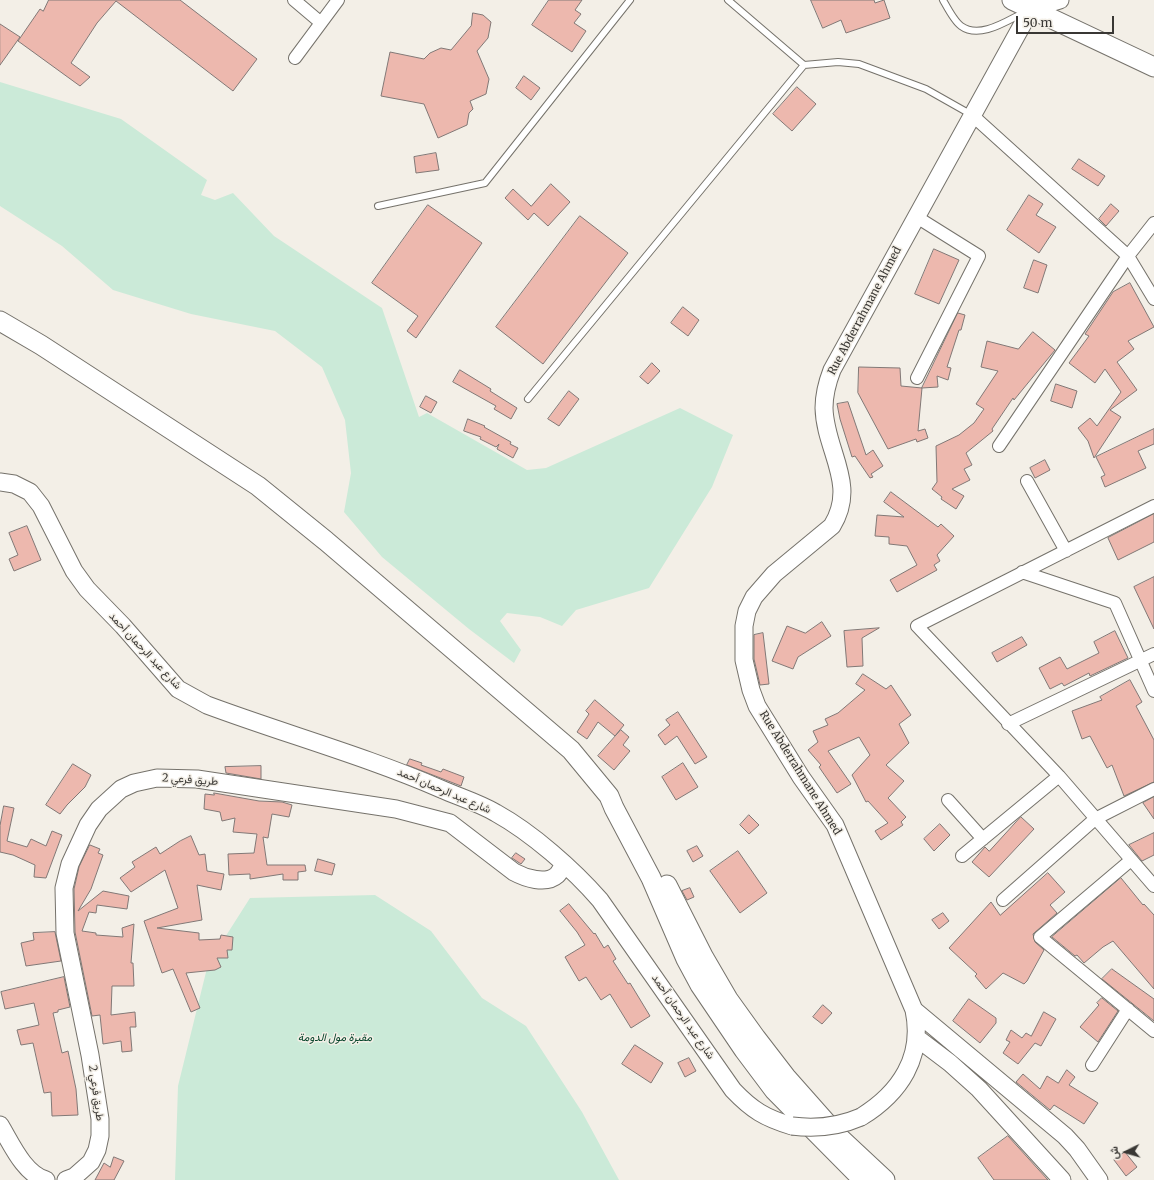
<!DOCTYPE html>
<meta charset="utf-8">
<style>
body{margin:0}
#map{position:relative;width:1154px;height:1180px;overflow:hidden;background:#f3efe7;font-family:Merriweather,Vazirmatn,serif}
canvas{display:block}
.north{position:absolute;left:1106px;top:1132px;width:40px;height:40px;-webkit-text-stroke:3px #f3efe7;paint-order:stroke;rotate:265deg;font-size:11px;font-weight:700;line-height:16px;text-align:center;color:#393734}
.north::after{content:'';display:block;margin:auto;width:14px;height:18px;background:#393734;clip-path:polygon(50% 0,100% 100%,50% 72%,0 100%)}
.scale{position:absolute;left:1016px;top:16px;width:98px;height:18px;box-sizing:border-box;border:2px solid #393734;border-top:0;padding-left:5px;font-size:12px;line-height:14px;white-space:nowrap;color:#393734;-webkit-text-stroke:3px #f3efe7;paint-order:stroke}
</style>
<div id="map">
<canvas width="1154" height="1180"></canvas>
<div class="north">ش</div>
<div class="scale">50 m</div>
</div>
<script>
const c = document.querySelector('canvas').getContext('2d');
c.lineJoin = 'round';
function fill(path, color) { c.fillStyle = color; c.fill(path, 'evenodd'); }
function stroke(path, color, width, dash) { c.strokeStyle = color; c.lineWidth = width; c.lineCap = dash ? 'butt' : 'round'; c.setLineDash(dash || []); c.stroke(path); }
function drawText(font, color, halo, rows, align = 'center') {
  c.font = font + ' Merriweather,Vazirmatn,serif'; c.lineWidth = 3; c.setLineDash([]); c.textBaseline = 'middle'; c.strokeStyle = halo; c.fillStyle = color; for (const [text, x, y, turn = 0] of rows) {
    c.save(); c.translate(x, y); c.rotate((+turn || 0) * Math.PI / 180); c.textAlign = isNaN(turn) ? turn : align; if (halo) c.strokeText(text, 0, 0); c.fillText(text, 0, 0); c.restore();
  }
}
fill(new Path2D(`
 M0,82L121,119L207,180L201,195L215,200L233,193L274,236L382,308L419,417L427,413L527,470L546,468L680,408L733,435L712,487L649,588L576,610L562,626L540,617L507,613L500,621L521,650L514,663L469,629L382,557L344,512L351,473L345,420L322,367L275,331L191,314L113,290L62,246L0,206Z
 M375,895L431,931L482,998L526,1026L582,1112L619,1180H175L178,1086L208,964L250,898Z`), '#cbead8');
const building = new Path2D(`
 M49,0H180L257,59L233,91L116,1L97,23L71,63L90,77L80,86L18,41L40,9L43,11Z
 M549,0H582L575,10L581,14L574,23L586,31L572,52L532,25Z
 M811,0H874L875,3L884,0L890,18L846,33L841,20L823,28Z
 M473,13L483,15L491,22L488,38L477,51L489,79L486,94L470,101L473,109L469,113L467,125L438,138L424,104L381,96L390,52L424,59L430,53L441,48L451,50L471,26Z
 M0,24L20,37L0,65Z
 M524,76L540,88L531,100L516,88Z
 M797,87L816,104L792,131L773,114Z
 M436,153L439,170L416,173L414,157Z
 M1079,159L1105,176L1098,186L1072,169Z
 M551,184L570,202L548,226L534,213L528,220L505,198L513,189L531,206Z
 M1029,195L1043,204L1036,215L1056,227L1039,253L1007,230Z
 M1111,204L1119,211L1106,226L1099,219Z
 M428,205L482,243L416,338L407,331L418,316L372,283Z
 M580,216L628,253L543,364L496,327Z
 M934,249L959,260L939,304L915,294Z
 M1034,260L1047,265L1038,293L1024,288Z
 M1130,283L1154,327L1128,341L1134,349L1117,362L1137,390L1110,410L1121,417L1094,458L1088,441L1078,428L1090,418L1097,426L1121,392L1105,369L1095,383L1069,363L1089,336L1085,334L1113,292Z
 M683,307L699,320L688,336L671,323Z
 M958,313L965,315L961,330H959L947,367L951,368L948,380L937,376L938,387L922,388Z
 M1033,332L1055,350L1014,400L1013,398L992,429L993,431L966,453L972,465L964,469L970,480L952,489L964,496L956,509L941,499L942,497L932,489L937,482L936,446L959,435L974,423L984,409L976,404L998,371L981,367L987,341L1018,349Z
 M652,363L660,371L648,384L640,377Z
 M859,367L900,368L901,386L922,388L918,431L925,429L928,438L917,442L916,439L888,449L858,393Z
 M460,370L491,389L490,391L517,408L511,419L494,409L496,406L453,382Z
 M1056,384L1077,391L1072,408L1051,401Z
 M569,391L579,399L559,426L548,419Z
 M426,396L437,402L431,413L420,407Z
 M848,402L866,455L873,450L883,466L871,474L873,477L870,478L855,456L852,457L840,419L837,404Z
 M468,419L485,426L484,427L511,442L510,444L518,448L513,458L497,449L499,444L496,447L480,439L481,437L464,431Z
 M1154,429V444L1138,451L1146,468L1105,487L1101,477L1105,475L1096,457Z
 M1045,460L1050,470L1035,478L1030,468Z
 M891,492L938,527L941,524L954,536L937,555L940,561L934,565L937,570L897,592L890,580L917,565L907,546L889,544V537L875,536L877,515L904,517L884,502Z
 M1154,514V542L1118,560L1108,538Z
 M27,526L41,560L14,571L9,559L18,555L9,533Z
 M1154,577V629L1134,587Z
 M822,622L831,636L798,657L793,669L772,661L787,626L805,633Z
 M879,628L862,638L863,666L847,667L844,631Z
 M1115,631L1128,658L1090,676L1089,673L1064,686L1062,683L1050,689L1039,668L1060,657L1067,669L1099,653L1094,642Z
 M763,633L769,684L760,685L754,659V635Z
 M1022,637L1027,645L997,662L992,653Z
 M863,674L886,689L891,685L911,715L899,724L909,743L886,765L904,781L888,798L906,817L901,822L903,825L881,840L875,831L888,823L868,801L866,802L852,775L870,755L859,737L828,751L851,784L837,793L819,767L821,765L808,750L818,742L813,731L828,725L825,719L838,713L865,690L856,684Z
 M1130,680L1142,702L1136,706L1154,740V782L1124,796L1112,765L1107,768L1090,736L1082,739L1072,711L1102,700L1100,697Z
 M595,700L624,725L615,736L598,722L587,739L577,732L589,714L586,711Z
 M678,712L707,757L695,764L677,736L665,745L658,735L670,725L666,720Z
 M621,730L629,737L623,745L630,751L614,770L598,756Z
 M410,759L422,763L421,765L441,772L443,769L464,777L461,786L407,765Z
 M683,763L698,787L676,800L662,777Z
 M73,764L91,775L85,787L67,805L60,814L46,805Z
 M261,766V779L226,773L225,767Z
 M214,793L259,801L282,802L292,805L289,817L272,814L268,838L263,837L267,865H305L306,871L298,872V880H283V874L250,879V874L229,875L228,854L254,853L257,834L233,832L235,818L222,821L220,812L204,809L205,794L214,795Z
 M1154,797V819L1143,803Z
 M4,806L14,808L7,841L27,847L31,839L46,846L52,831L62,835L46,878L34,877L35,865L13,855L0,852V826Z
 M749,815L759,825L749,834L740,825Z
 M1021,817L1034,829L989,877L972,862L985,847L989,851Z
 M940,824L950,835L934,851L924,839Z
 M1154,833V855L1142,861L1129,845Z
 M191,836L199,855L205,854L207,871L224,874L221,890L197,885L202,920L157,928L199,933V940L220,939L221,935L233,937L232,950H227L228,958H217L221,967L215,970L186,973L200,1008L191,1012L173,969L162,973L144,921L178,908L165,870L131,892L120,878L135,867L132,862L156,847L160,854L180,841Z
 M90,845L100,849L98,853L103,855L91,889L78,911L103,891L129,896L127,909L97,905L96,913L89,912L82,931L96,933V935L123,937L122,928L134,924L131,963H133L134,986H112L111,1015L135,1012L136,1027H130L132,1051L122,1052L121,1041L103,1044L100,1015L92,1016L75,932L74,889L79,867Z
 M697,846L703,856L693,862L687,851Z
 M738,851L767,893L740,913L710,871Z
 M516,853L525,859L521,864L512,858Z
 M318,859L335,864L332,875L315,871Z
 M1048,873L1065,892L1050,905L1057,913L1033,934L1035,942L1044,950L1027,981L1024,984L1003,973L986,989L975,976L977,974L949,948L991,902L1000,915Z
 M1121,878L1143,905L1144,904L1154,915V989L1113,941L1103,947L1084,963L1077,955L1075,956L1052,937Z
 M690,888L694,897L687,900L682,891Z
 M569,904L594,934L595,933L604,948L608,945L616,959L613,961L628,984L630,983L650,1016L631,1028L610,994L601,1000L586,977L579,981L565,957L585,945L577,932L560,911Z
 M943,913L949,921L939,929L932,920Z
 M55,932L61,961L26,966L21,943L34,940L33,933Z
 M1112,969L1154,999V1021L1102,979Z
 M64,977L70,1007L58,1010V1012L53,1013L62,1053L68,1051L76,1089L78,1115L52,1116L51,1092L44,1093L33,1043L21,1045L17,1030L39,1025L34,1003L5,1009L1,992Z
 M1102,998L1118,1011L1098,1042L1080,1027L1099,1005L1097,1003Z
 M969,999L996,1018V1023L980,1043L953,1021Z
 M823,1005L832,1013L822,1024L813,1017Z
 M1044,1012L1056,1019L1041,1046L1035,1043L1018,1064L1003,1053L1010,1042L1006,1040L1011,1030L1022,1038L1026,1033L1031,1036Z
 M635,1045L663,1063L651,1083L622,1064Z
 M689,1058L696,1071L685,1077L678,1063Z
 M1067,1070L1075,1077L1069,1085L1098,1103L1084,1124L1054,1105L1050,1110L1016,1082L1023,1074L1040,1089L1047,1076L1058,1083Z
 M1008,1136L1048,1180H994L978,1158Z
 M1125,1152L1137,1167L1126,1176L1114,1160Z
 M114,1157L124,1161L114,1180H95L104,1163L110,1167Z`);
fill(building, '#edb8ae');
stroke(building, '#817876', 1);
const lane = new Path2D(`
 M728,0L804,65
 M943,0C947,7 954,21 961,26C980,40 1008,20 1025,12
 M378,206L485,183L630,0
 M528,399L804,65L838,62L859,64L926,89L972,115`);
const street = new Path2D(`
 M294,0L320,22
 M295,58L338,0
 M972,115L1128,256L1154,299
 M915,216L979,256L917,378
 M999,446L1128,256L1154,223
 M1027,481L1066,551
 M1154,506L917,626L1059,776L1154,886
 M1022,572L1115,603L1154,691
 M1008,724L1154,654
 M948,800L983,839
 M962,856L1059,776
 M1131,860L1040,937L1154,1031
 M1003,900L1095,819L1154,789
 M1092,1065L1128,1009`);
const secondary = new Path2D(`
 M1031,9L1060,0
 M0,482L14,484L30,492L41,506L74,571L87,589L123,626L178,689L207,705C285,734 365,756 441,789C459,797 479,803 496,813C532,833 573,869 600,900L733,1090C752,1110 765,1118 792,1126
 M914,1010L1065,1136L1077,1149L1099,1180
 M917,1038L950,1063L979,1089L1062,1180
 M861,1117C900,1093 924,1057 914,1010L835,825L801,777L757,706L751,690L744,660V626L747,611L754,597L774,574L832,526C858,484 825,451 824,408C824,395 827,383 832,370L1036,0
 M0,1125C11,1143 24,1174 46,1180
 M66,1180L74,1177L91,1162L97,1150L100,1136V1119L90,1055L65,933L64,888L70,864L88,825L99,809L121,789L134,783L157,778L197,779L396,809L450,823L514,872C525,878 546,885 557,875C560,872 562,867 564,864`);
const primary = new Path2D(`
 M1012,0L1154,67
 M0,321L41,345L258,486L326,541L571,750L609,796L614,808L651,878L686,959L700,985L744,1050L774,1090L863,1180
 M667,885L703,956L728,999L756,1038L786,1077L840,1138L885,1180`);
stroke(lane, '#75726b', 8);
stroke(street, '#75726b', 14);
stroke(secondary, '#75726b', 19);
stroke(primary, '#75726b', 21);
stroke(lane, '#fff', 6);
stroke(street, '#fff', 12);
stroke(secondary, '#fff', 17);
stroke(primary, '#fff', 19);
const secondaryBridge = new Path2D(`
 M792,1126C816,1129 838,1127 861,1117`);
stroke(secondaryBridge, '#75726b', 19, []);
stroke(secondaryBridge, '#fff', 17);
drawText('11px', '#393734', '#f3efe7', [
 ["Rue Abderrahmane Ahmed",865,311,-62],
 ["شارع عبد الرحمان أحمد",145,651,47],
 ["Rue Abderrahmane Ahmed",800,773,58],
 ["طريق فرعي 2",190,780,4],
 ["شارع عبد الرحمان أحمد",444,791,23],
 ["شارع عبد الرحمان أحمد",683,1017,55],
 ["طريق فرعي 2",96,1093,82]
]);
drawText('italic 11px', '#05442a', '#f3efe7', [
 ["مقبرة مول الدومة",335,1038]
]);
</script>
